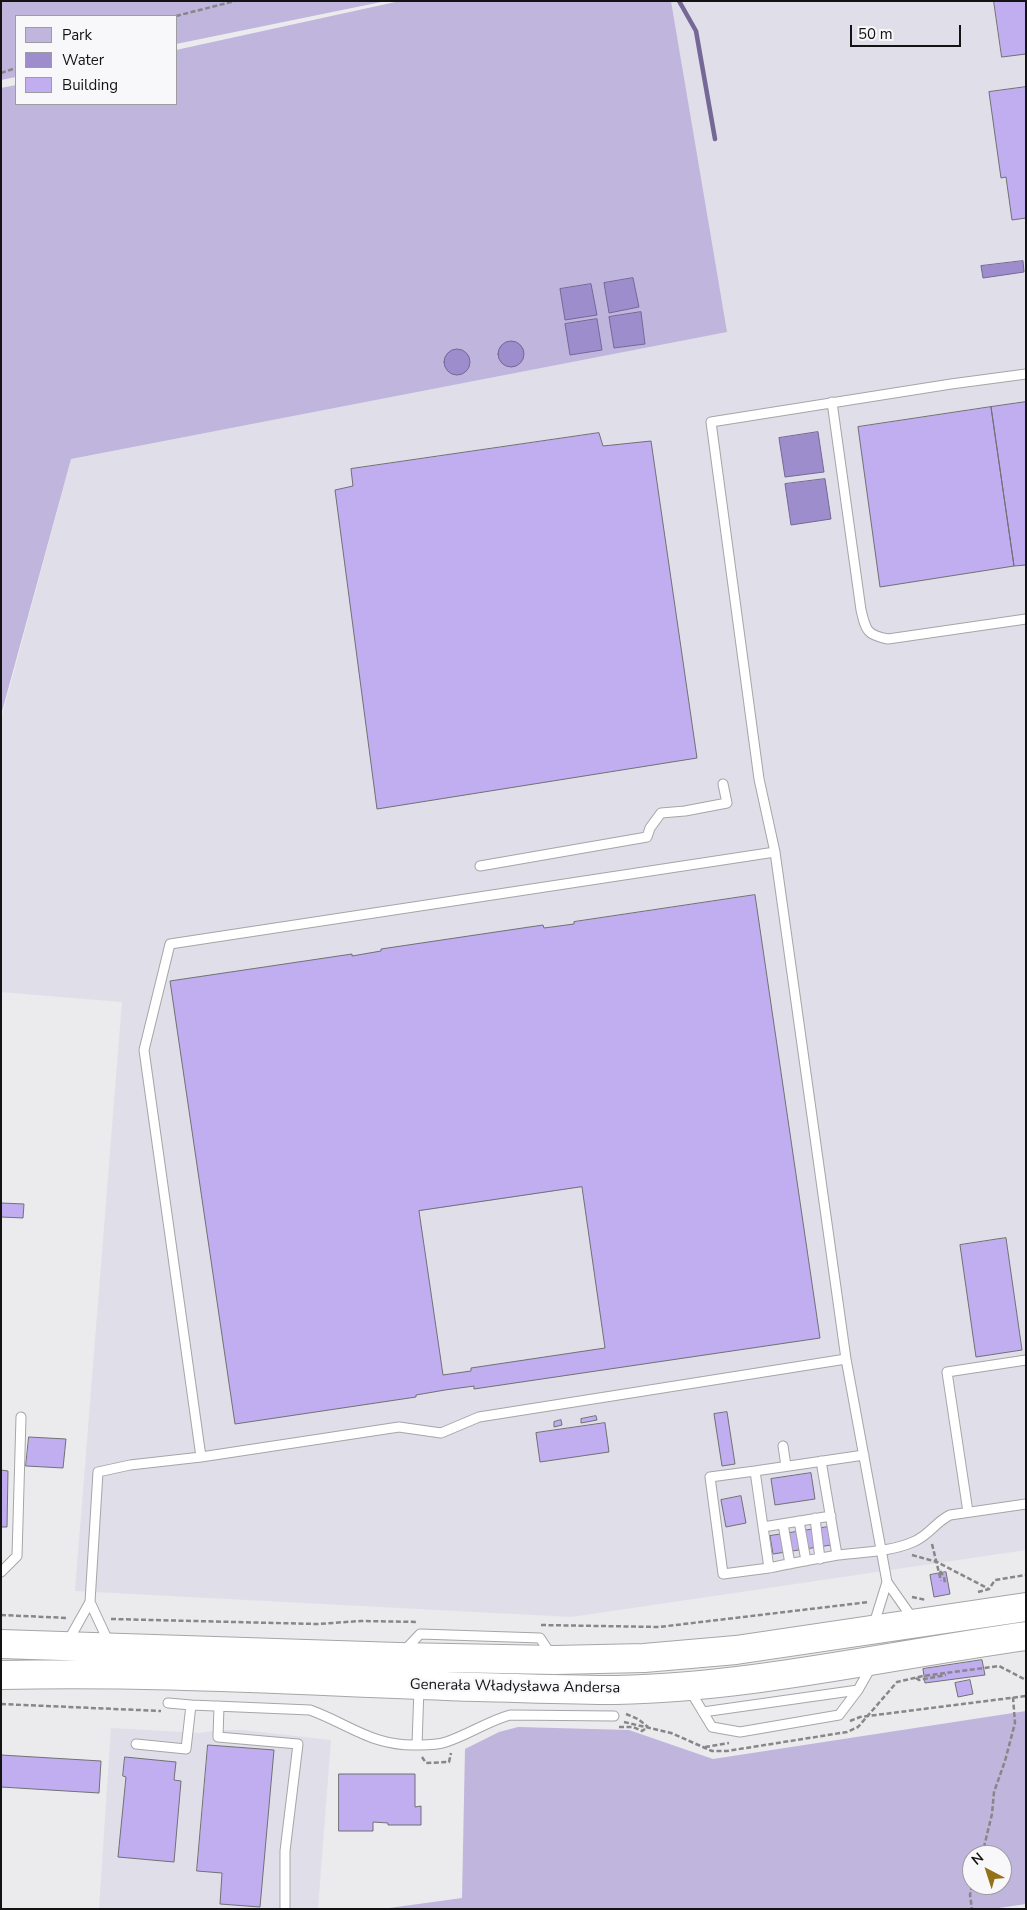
<!DOCTYPE html>
<meta charset="utf-8">
<style>
body{margin:0}
#map{position:relative;width:1027px;height:1910px;overflow:hidden;background:#ebeaed;font-family:"Nunito Sans",sans-serif}
canvas{display:block}
.frame{position:absolute;inset:0;border:2px solid #141314;pointer-events:none}
.legend{position:absolute;left:15px;top:15px;width:162px;height:90px;box-sizing:border-box;background:#f8f7fa;border:1px solid #9d9c9e;margin:0;padding:6px 9px;list-style:none;font-size:15px;color:#141314}
.legend li{display:flex;align-items:center;gap:10px;height:25px}
.legend b{width:25px;border:1px solid #9d9c9e}
.north{position:absolute;left:962px;top:1845px;width:50px;height:50px;box-sizing:border-box;background:#f8f7fa;border:1px solid #9d9c9e;border-radius:50%;rotate:320deg;font-size:14px;font-weight:700;line-height:20px;text-align:center;color:#141314}
.north::after{content:'';display:block;margin:auto;width:18px;height:22px;background:#937219;clip-path:polygon(50% 0,100% 100%,50% 72%,0 100%)}
.scale{position:absolute;left:850px;top:25px;width:111px;height:22px;box-sizing:border-box;border:2px solid #141314;border-top:0;padding-left:6px;font-size:15px;line-height:18px;white-space:nowrap;color:#141314;-webkit-text-stroke:4px #f8f7fa;paint-order:stroke}
</style>
<div id="map">
<canvas width="1027" height="1910"></canvas>
<div class="frame"></div>
<ul class="legend">
<li><b style="height:14px;background:#bfb5dd"></b>Park</li>
<li><b style="height:14px;background:#9e8dcd"></b>Water</li>
<li><b style="height:14px;background:#c0aef0"></b>Building</li>
</ul>
<div class="north">N</div>
<div class="scale">50 m</div>
</div>
<script>
const c = document.querySelector('canvas').getContext('2d');
c.lineJoin = 'round';
function fill(path, color) { c.fillStyle = color; c.fill(path, 'evenodd'); }
function stroke(path, color, width, dash) { c.strokeStyle = color; c.lineWidth = width; c.lineCap = dash ? 'butt' : 'round'; c.setLineDash(dash || []); c.stroke(path); }
function drawText(font, color, halo, rows, align = 'center') {
  c.font = font + ' "Nunito Sans",sans-serif'; c.lineWidth = 4.5; c.setLineDash([]); c.textBaseline = 'middle'; c.strokeStyle = halo; c.fillStyle = color; for (const [text, x, y, turn = 0] of rows) {
    c.save(); c.translate(x, y); c.rotate((+turn || 0) * Math.PI / 180); c.textAlign = isNaN(turn) ? turn : align; if (halo) c.strokeText(text, 0, 0); c.fillText(text, 0, 0); c.restore();
  }
}
fill(new Path2D(`
 M671,1H1026V1550L571,1617L75,1591L122,1002L1,992V720L71,459L726,332Z
 M111,1728L199,1733L218,1730H242L331,1740L318,1909H99Z`), '#e0dee8');
fill(new Path2D(`
 M1,1H386L176,44V16H16V77L1,80Z
 M400,1H671L727,332L71,459L1,715V88L16,85V104H176V50Z
 M1026,1711V1904L992,1909H382L462,1898L465,1749L499,1732L518,1727L629,1730L713,1759ZM972,1855H1002V1885H972Z`), '#bfb5dd');
const water = new Path2D(`
 M1023,261L1024,272L983,278L981,266Z
 M633,278L639,307L609,313L604,283Z
 M591,284L597,315L565,320L560,289Z
 M641,312L645,344L614,348L609,317Z
 M597,319L602,350L570,355L565,324Z
 M498 354a13 13 0 1 1 26 0a13 13 0 1 1-26 0Z
 M444 362a13 13 0 1 1 26 0a13 13 0 1 1-26 0Z
 M818,432L824,472L785,477L779,438Z
 M825,479L831,519L791,525L785,484Z`);
fill(water, '#9e8dcd');
stroke(water, '#756896', 1);
stroke(new Path2D(`
 M679,1L696,31L715,139`), '#756896', 4.5);
const building = new Path2D(`
 M994,1H1026V54L1002,57Z
 M1026,87V218L1012,220L1006,177L1001,178L989,92Z
 M1026,402V565L1014,566L991,407Z
 M991,407L1014,566L880,587L858,427Z
 M599,433L603,446L651,441L697,758L377,809L335,490L353,486L351,469Z
 M755,895L820,1338L474,1389V1386L445,1390L416,1395V1397L235,1424L170,981L352,954V956L381,951V949L543,925L544,928L574,924V922ZM582,1187L605,1348L471,1368V1371L443,1375L419,1211Z
 M1,1203L24,1204L23,1218L1,1217Z
 M1006,1238L1022,1350L976,1357L960,1245Z
 M727,1412L735,1464L722,1466L714,1414Z
 M596,1416L597,1420L581,1423V1419Z
 M561,1420L562,1425L554,1427V1422Z
 M605,1423L609,1452L540,1462L536,1433Z
 M29,1437L66,1439L63,1468L26,1466Z
 M1,1470L8,1471L7,1527H1Z
 M811,1473L815,1499L775,1505L771,1479Z
 M741,1496L746,1523L726,1527L721,1500Z
 M828,1527L831,1545L773,1554L770,1536Z
 M946,1572L950,1594L934,1597L930,1575Z
 M982,1660L985,1675L925,1683L923,1669Z
 M970,1680L973,1694L958,1697L955,1683Z
 M208,1745L274,1750L260,1907L220,1904L222,1873L197,1871Z
 M1,1755L101,1761L99,1793L1,1787Z
 M125,1757L176,1762L174,1780L181,1781L174,1862L118,1857L126,1777L123,1776Z
 M339,1774H415V1807L421,1806V1825H388V1823L373,1822V1831H339Z`);
fill(building, '#c0aef0');
stroke(building, '#717174', 1);
const service = new Path2D(`
 M832,402L861,610C866,631 867,635 888,639L1026,619
 M480,866L647,837L650,828L661,813L685,811L727,803L723,784
 M783,1446L786,1466
 M201,1457L144,1050L170,944L775,852
 M821,1461L837,1555
 M755,1471L864,1455
 M968,1512L947,1372L1026,1360
 M831,1516L763,1527L769,1568C792,1563 815,1559 838,1555C862,1552 890,1552 913,1542C930,1535 934,1523 950,1515L1026,1504
 M815,1518L820,1559
 M799,1521L806,1561
 M783,1524L790,1564
 M763,1527L755,1471L710,1477L723,1574L769,1568
 M1,1572L17,1556L21,1417
 M913,1619L887,1582L846,1359L775,852L759,779L711,422L951,384L1026,374
 M873,1627L887,1582
 M67,1643L90,1602
 M109,1643L90,1602L98,1472L130,1465L201,1457L399,1427L441,1433L479,1417L846,1359
 M403,1652L420,1634L540,1638L552,1656
 M689,1689L712,1727L740,1732L839,1715L858,1690L871,1667
 M168,1703L191,1705
 M219,1706L218,1737L298,1744L285,1851V1909
 M703,1712L858,1690
 M136,1744L186,1749L191,1705L310,1710C351,1725 373,1747 419,1745C428,1745 437,1745 446,1742C468,1735 488,1721 510,1715L614,1716
 M417,1745L419,1688`);
const trunk = new Path2D(`
 M1,1644L398,1657L555,1660L644,1658L736,1650L1026,1607
 M1,1675C160,1671 318,1682 477,1687C523,1688 570,1690 616,1690C754,1687 889,1655 1026,1636`);
stroke(service, '#a6a5a8', 11);
stroke(trunk, '#a6a5a8', 30);
stroke(new Path2D(`
 M176,16L235,1
 M1,73L16,68
 M932,1544L941,1581
 M912,1555L937,1562L989,1589
 M940,1571L944,1577L945,1583
 M978,1592L989,1589L995,1580L1026,1575
 M912,1597L926,1600
 M1,1615L68,1618
 M111,1619L317,1624L361,1621L418,1622
 M541,1625L659,1627L869,1602
 M916,1678L919,1680L946,1675
 M1,1704L161,1711
 M626,1714L638,1719L648,1727
 M850,1721L860,1717L1026,1696
 M624,1722L671,1733L712,1751H727L847,1732L858,1727L897,1682L923,1676L999,1666L1026,1680
 M619,1727H633L642,1731L648,1727
 M705,1747L729,1743
 M422,1757L426,1763L449,1762L451,1753
 M982,1855L992,1814L994,1792L1005,1761L1015,1723L1013,1697
 M972,1885L970,1895L972,1909`), '#878688', 2.5, [5, 2.5]);
stroke(service, '#fff', 9);
stroke(trunk, '#fff', 28);
drawText('15px', '#141314', '#f8f7fa', [
 ["Generała Władysława Andersa",515,1687,1]
]);
</script>
